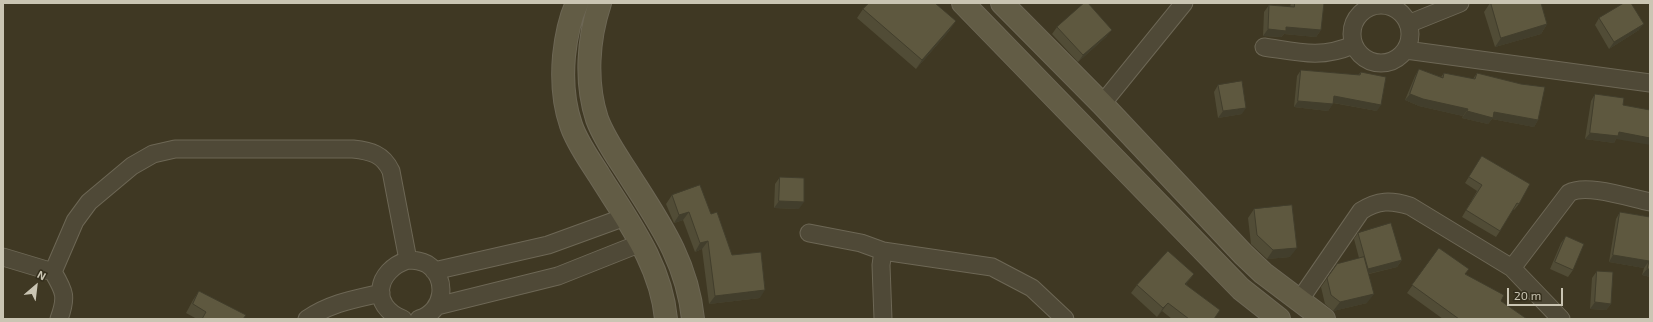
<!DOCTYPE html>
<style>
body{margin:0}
#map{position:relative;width:1653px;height:322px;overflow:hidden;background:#3f3823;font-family:"Exo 2",sans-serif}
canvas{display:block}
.frame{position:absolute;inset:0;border:4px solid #cac5b3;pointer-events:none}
.north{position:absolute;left:16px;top:266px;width:40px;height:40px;-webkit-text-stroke:3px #342e1c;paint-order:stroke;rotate:28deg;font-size:11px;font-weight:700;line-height:16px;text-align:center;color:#cac5b3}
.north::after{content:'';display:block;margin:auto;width:14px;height:18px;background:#cac5b3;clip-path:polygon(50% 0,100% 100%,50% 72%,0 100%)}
.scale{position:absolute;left:1507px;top:288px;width:56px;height:18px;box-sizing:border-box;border:2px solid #cac5b3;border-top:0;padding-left:5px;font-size:12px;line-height:14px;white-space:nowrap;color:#cac5b3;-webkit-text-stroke:3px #342e1c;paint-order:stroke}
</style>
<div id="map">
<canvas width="1653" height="322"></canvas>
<div class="frame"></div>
<div class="north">N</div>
<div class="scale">20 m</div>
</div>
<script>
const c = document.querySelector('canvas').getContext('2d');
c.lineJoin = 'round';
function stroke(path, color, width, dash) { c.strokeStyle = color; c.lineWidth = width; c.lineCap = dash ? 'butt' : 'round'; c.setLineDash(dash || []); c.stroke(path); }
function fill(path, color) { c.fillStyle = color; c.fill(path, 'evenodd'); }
const street = new Path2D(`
 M1352 34a29 29 0 1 1 58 0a29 29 0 1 1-58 0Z
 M1408,24L1460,3
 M1264,47C1298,52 1321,59 1353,45
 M1406,50L1650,83
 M1102,104L1184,3
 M809,233L861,243L883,251L992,267L1032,288L1065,319
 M3,257L53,272
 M1512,268L1569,193C1586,183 1630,198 1650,202
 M434,271L548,245L625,217
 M53,272L75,221L89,202L132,166L153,154L175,149H353C371,151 383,154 391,171L408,260
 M53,272C65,292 67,297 59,319
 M1299,301L1361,211C1378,200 1391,200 1410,206L1512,268L1561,319
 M437,306L558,276L641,243
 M307,319C330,303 355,299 381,293
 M403,319C369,306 376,270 408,260C415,260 421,261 427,264C449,278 444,312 419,319
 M883,319L881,265L883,251`);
const secondary = new Path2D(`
 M577,3C569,20 566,37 564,56C562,79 563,102 571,125C577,143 589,159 599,175C627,220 661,264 666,319
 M600,3C588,39 585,82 597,119C604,138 616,155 627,172C658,221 687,260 693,319
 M963,3L1241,289L1279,319
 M1002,3L1102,104L1243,254L1263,273L1324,319`);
stroke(street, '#6d6755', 19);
stroke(secondary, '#6d6755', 24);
stroke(street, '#4f4937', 17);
stroke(secondary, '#625c45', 22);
fill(new Path2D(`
 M1291,3H1324L1321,30L1316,37L1284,34L1281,37L1263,36L1264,12L1269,5L1290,7Z
 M1490,3H1541L1547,24L1541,34L1495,47L1484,12Z
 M863,9L950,30L916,69L857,18Z
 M1599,18L1639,30L1609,49L1595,25Z
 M1057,27L1107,36L1078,62L1052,34Z
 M1419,69L1441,77L1444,73L1473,79L1477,73L1538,120L1534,127L1492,119L1488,124L1462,118L1463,116L1419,106L1405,100L1415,76Z
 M1301,70L1358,75L1361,72L1377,111L1333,103L1328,111L1294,107L1297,76Z
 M1218,85L1242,114L1218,118L1214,92Z
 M1595,94L1616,139L1614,143L1585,139L1591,101Z
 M1482,156L1519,204L1514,210L1513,209L1500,231L1496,237L1462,217L1477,191L1465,183Z
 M780,177L799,209L774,208L775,184Z
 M672,195L711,214L732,255L760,298L709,304L702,249L695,252L683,220L674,223L666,204Z
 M1254,209L1290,257L1267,259L1251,244L1248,218Z
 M1620,212L1650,217V277L1642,275L1644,268L1609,262L1616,219Z
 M1358,233L1402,260L1397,267L1369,274L1367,303L1333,311L1325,304L1321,287L1337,264L1359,258L1354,239Z
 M1566,236L1573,270L1568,277L1550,269L1561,243Z
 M1439,248L1466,274L1501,301L1527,319H1443L1407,293Z
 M1597,271L1611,304L1606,310L1590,309L1592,278Z
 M1194,274L1186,284L1214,319H1172L1162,311L1157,317L1131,293L1137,285Z
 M199,291L243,319H197L186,313L193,300Z`), '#514c36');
fill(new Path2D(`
 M956,21L950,30L916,69L922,60Z
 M1547,24L1541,34L1495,47L1501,38Z
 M1644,24L1639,30L1609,49L1614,42Z
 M1286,27L1321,30L1316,37L1284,34L1281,37L1263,36L1268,29Z
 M1112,30L1107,36L1078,62L1083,55Z
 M1410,94L1468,109L1463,116L1419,106L1405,100Z
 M1334,96L1381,105L1377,111L1329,102Z
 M1298,101L1333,104L1328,111L1294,107Z
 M1246,108L1242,114L1218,118L1223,111Z
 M1467,111L1494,112L1538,120L1534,127L1492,119L1488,124L1462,118Z
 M1619,132L1650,138V145L1616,139L1614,143L1585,139L1590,133Z
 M779,201L804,202L799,209L774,208Z
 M689,212L683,220L674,223L679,215Z
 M708,241L702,249L695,252L700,243Z
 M1297,248L1290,257L1267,259L1273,250Z
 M1613,255L1649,261L1644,268L1609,262Z
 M1402,260L1397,267L1363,275L1368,269Z
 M1647,269H1650V277L1642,275Z
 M1194,274L1188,282L1179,292L1185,284Z
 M765,290L760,298L709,304L715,296Z
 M1374,294L1367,303L1333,311L1340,302Z
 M1595,302L1611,304L1606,310L1590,309Z
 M1168,303L1162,311L1157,317L1163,308Z`), '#423e2c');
const building = new Path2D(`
 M869,3H935L956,21L922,60L863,9Z
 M1084,3H1088L1112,30L1083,55L1057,27Z
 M1295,3H1324L1321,30L1286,27V31L1268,29L1269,5L1294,7Z
 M1491,3H1541L1547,24L1501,38Z
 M1624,3H1631L1644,24L1614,42L1599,18Z
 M1419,69L1443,78L1444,73L1475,79L1477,73L1521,84L1545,87L1538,120L1494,112L1493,118L1467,111L1468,109L1423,99L1410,94Z
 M1301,70L1360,75L1361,72L1386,77L1381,105L1334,96L1333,104L1298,101Z
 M1242,81L1246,108L1223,111L1218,85Z
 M1595,94L1624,98L1623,105L1650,110V138L1619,132L1618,136L1590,133Z
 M1482,156L1530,184L1519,204L1517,203L1500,231L1466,210L1482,185L1469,177Z
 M780,177L804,178V202L779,201Z
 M700,185L711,214L717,212L732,255L761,252L765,290L715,296L708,241L700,243L689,212L679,215L672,195Z
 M1292,205L1297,248L1273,250L1257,235L1254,209Z
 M1620,212L1650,217V269H1647L1649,261L1613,255Z
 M1391,223L1402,260L1368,269L1358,233Z
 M1566,236L1584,244L1573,270L1555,262Z
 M1439,248L1469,269L1465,274L1504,295L1501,301L1527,319H1459L1412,285Z
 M1168,251L1194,274L1185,284L1220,310L1214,319H1189L1168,303L1163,308L1137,285Z
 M1364,257L1374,294L1340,302L1331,295L1327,278L1337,264Z
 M1597,271L1613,272L1611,304L1595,302Z
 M199,291L246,315L243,319H202L206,312L193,304Z`);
fill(building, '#5e583f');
stroke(building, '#423e2c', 1);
</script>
